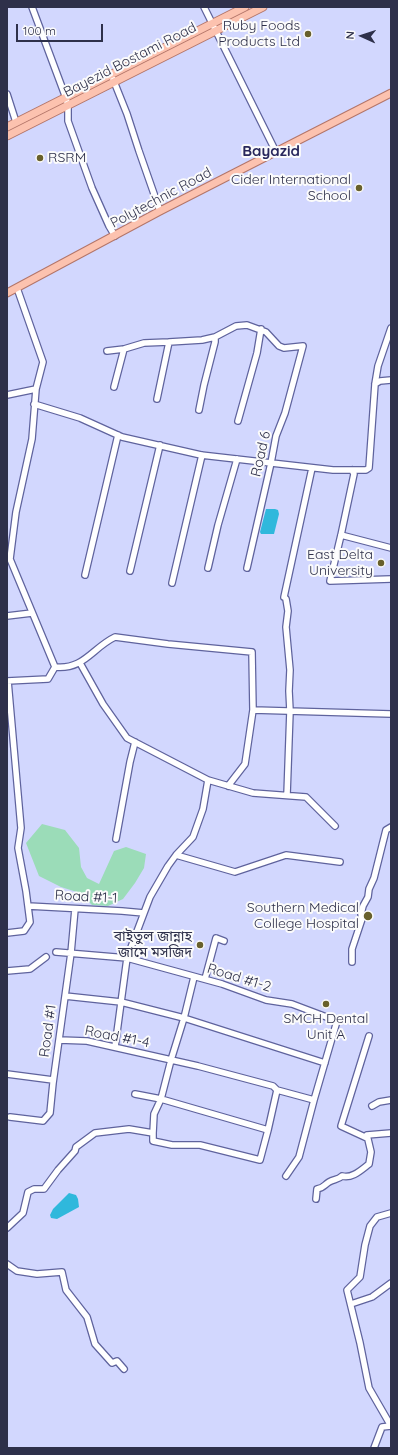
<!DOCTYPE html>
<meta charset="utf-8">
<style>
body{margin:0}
#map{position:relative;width:398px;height:1455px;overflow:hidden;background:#d2d7fe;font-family:Quicksand,sans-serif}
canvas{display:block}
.frame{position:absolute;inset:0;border:8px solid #2e304a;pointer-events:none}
.north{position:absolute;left:342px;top:16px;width:40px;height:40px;-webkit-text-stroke:3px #fbfbfb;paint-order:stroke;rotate:273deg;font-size:11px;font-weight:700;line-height:16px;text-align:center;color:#2e304a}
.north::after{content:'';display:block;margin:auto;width:14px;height:18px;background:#2e304a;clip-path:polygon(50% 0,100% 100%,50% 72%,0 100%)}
.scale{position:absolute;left:16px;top:24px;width:87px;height:18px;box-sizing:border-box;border:2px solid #2e304a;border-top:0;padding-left:5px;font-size:12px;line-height:14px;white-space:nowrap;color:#2e304a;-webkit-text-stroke:3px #fbfbfb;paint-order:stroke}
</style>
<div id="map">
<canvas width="398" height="1455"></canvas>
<div class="frame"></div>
<div class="north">N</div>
<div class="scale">100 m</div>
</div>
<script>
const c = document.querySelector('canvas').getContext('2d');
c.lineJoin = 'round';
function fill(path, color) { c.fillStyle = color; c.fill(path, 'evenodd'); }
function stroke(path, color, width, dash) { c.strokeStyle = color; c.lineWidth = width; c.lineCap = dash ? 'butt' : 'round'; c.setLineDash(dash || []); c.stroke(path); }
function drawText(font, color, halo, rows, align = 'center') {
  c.font = font + ' Quicksand,"Noto Sans Bengali",sans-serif'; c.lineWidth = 4; c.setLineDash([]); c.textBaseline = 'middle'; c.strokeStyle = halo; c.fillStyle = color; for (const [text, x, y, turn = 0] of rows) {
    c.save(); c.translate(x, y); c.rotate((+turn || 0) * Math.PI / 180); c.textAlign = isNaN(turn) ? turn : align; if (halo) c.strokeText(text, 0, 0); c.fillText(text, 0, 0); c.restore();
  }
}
fill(new Path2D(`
 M42,824L65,830L79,848L81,867L87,878L99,884L114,851L126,847L146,854L144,868L135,883L123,899L108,906L92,905L80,893L61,887L39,876L26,843Z`), '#9bdcb8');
fill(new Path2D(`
 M275,509L278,510L279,514L274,534H261L260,532L266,509Z
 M69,1193L76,1195L78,1199L79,1207L57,1219L51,1218L50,1215L53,1209Z`), '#2fb8dc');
const minor = new Path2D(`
 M32,7L66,98L68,106V121L92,188L109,226L115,236
 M204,7L276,152
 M113,79L127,114L139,151L160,211
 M7,94L16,122
 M17,288L43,362L36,389L32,439L16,512L10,559L55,667C84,670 92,648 115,637L168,644L252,652L253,710L245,764L228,786
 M107,351L124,349L144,343L169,342
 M375,384L380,381L391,380
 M114,387L124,349
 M7,395L36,389
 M157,399L169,342L202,340L215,337L236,326L247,325L266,332L279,346L284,348L303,346L285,413L276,436L271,463L247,568
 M34,404L80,418L122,437L201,455L333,470H366L369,468L375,384L378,366L391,328
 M199,410L204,385L215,342V337
 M238,421L257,353L261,329
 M352,470L354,474L341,535L330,581L391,579
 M341,535L391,548
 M208,568L218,525L237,459
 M130,571L160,445
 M85,575L118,435
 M172,583L202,455
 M284,597L312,468
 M286,599L288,611L286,627L290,670L289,691L290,711L287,795
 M7,616L32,613
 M80,663L103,704L127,738L208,780L253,793L306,797L335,826
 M7,681L48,679L55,667
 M253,710L391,714
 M116,839L130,762L135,742
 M176,855L235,872L286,855L340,862
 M28,906L122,911L144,913
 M7,933L24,931L30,922L26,891L18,848L21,828L8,681
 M56,952L127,958L222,984L266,1000L292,1004L337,1021L314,1100L299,1157L286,1176
 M352,962V949L362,919L361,914L363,906L368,897L369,889L374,878L386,830L391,827
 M7,971L30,969L46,957
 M205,979L216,938L224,941
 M65,996L121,1002L184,1018L325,1063
 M59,1040L87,1041L198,1066L273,1086L277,1090L314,1100
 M115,1047L127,958L150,897L168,866L176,855L193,837L203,809L208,780
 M7,1074L53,1080
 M135,1094L161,1099L268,1130L277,1090
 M372,1106L379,1102L391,1100
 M10,1117L43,1121L50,1113L53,1083L71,953L75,909
 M153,1133V1141L172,1145H200L260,1160L268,1130
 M367,1138L341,1126L369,1036
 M316,1199L317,1189C324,1188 324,1185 329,1182C334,1179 338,1180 342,1176C352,1179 361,1170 369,1164L371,1152L367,1135L391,1133
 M7,1228L23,1213L28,1192L34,1189H44L58,1170L75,1151L76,1147L95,1133L129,1129L153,1133L154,1114L161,1099L171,1060L184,1018L194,977
 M7,1264L17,1271L37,1274L62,1272L66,1290L87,1317L95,1344L112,1363L117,1361L124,1369
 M351,1304L372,1297L391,1283
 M391,1426L369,1388L360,1343L347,1290L360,1277L365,1245L370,1226L377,1217L391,1213
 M374,1448L382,1427L391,1426`);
const major = new Path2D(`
 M7,127L245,7
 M7,136L263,7
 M7,293L160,211L391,93`);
stroke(minor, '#5f639d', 8);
stroke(major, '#b37569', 9);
stroke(minor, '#fff', 5.5);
stroke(major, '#fcc2af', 7);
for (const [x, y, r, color] of [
 [308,34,4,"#68602c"],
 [40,158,4,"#68602c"],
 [359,188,4,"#68602c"],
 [381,563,4,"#68602c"],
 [368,916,5,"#68602c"],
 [200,945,4,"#68602c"],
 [326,1004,4,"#68602c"]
]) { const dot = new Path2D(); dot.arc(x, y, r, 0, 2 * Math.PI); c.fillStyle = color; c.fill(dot); stroke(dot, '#fbfbfb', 1.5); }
drawText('14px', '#2e304a', '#fbfbfb', [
 ["Ruby Foods",300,26],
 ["Products Ltd",300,42],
 ["RSRM",48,158,"left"],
 ["Cider International",351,180],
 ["School",351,196],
 ["East Delta",373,555],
 ["University",373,571],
 ["Southern Medical",359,908],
 ["College Hospital",359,924],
 ["বাইতুল জান্নাহ",192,937],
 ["জামে মসজিদ",192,953],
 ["SMCH Dental",326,1019,"center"],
 ["Unit A",326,1035,"center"]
], 'right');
drawText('14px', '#2e304a', '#fbfbfb', [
 ["Bayezid Bostami Road",130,60,-27],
 ["Polytechnic Road",161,198,-28],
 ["Road 6",261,454,-77],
 ["Road #1-1",86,897,3],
 ["Road #1-2",239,978,17],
 ["Road #1",48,1031,-82],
 ["Road #1-4",117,1037,11]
]);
drawText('bold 15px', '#29285d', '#fbfbfb', [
 ["Bayazid",271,151]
]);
</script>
